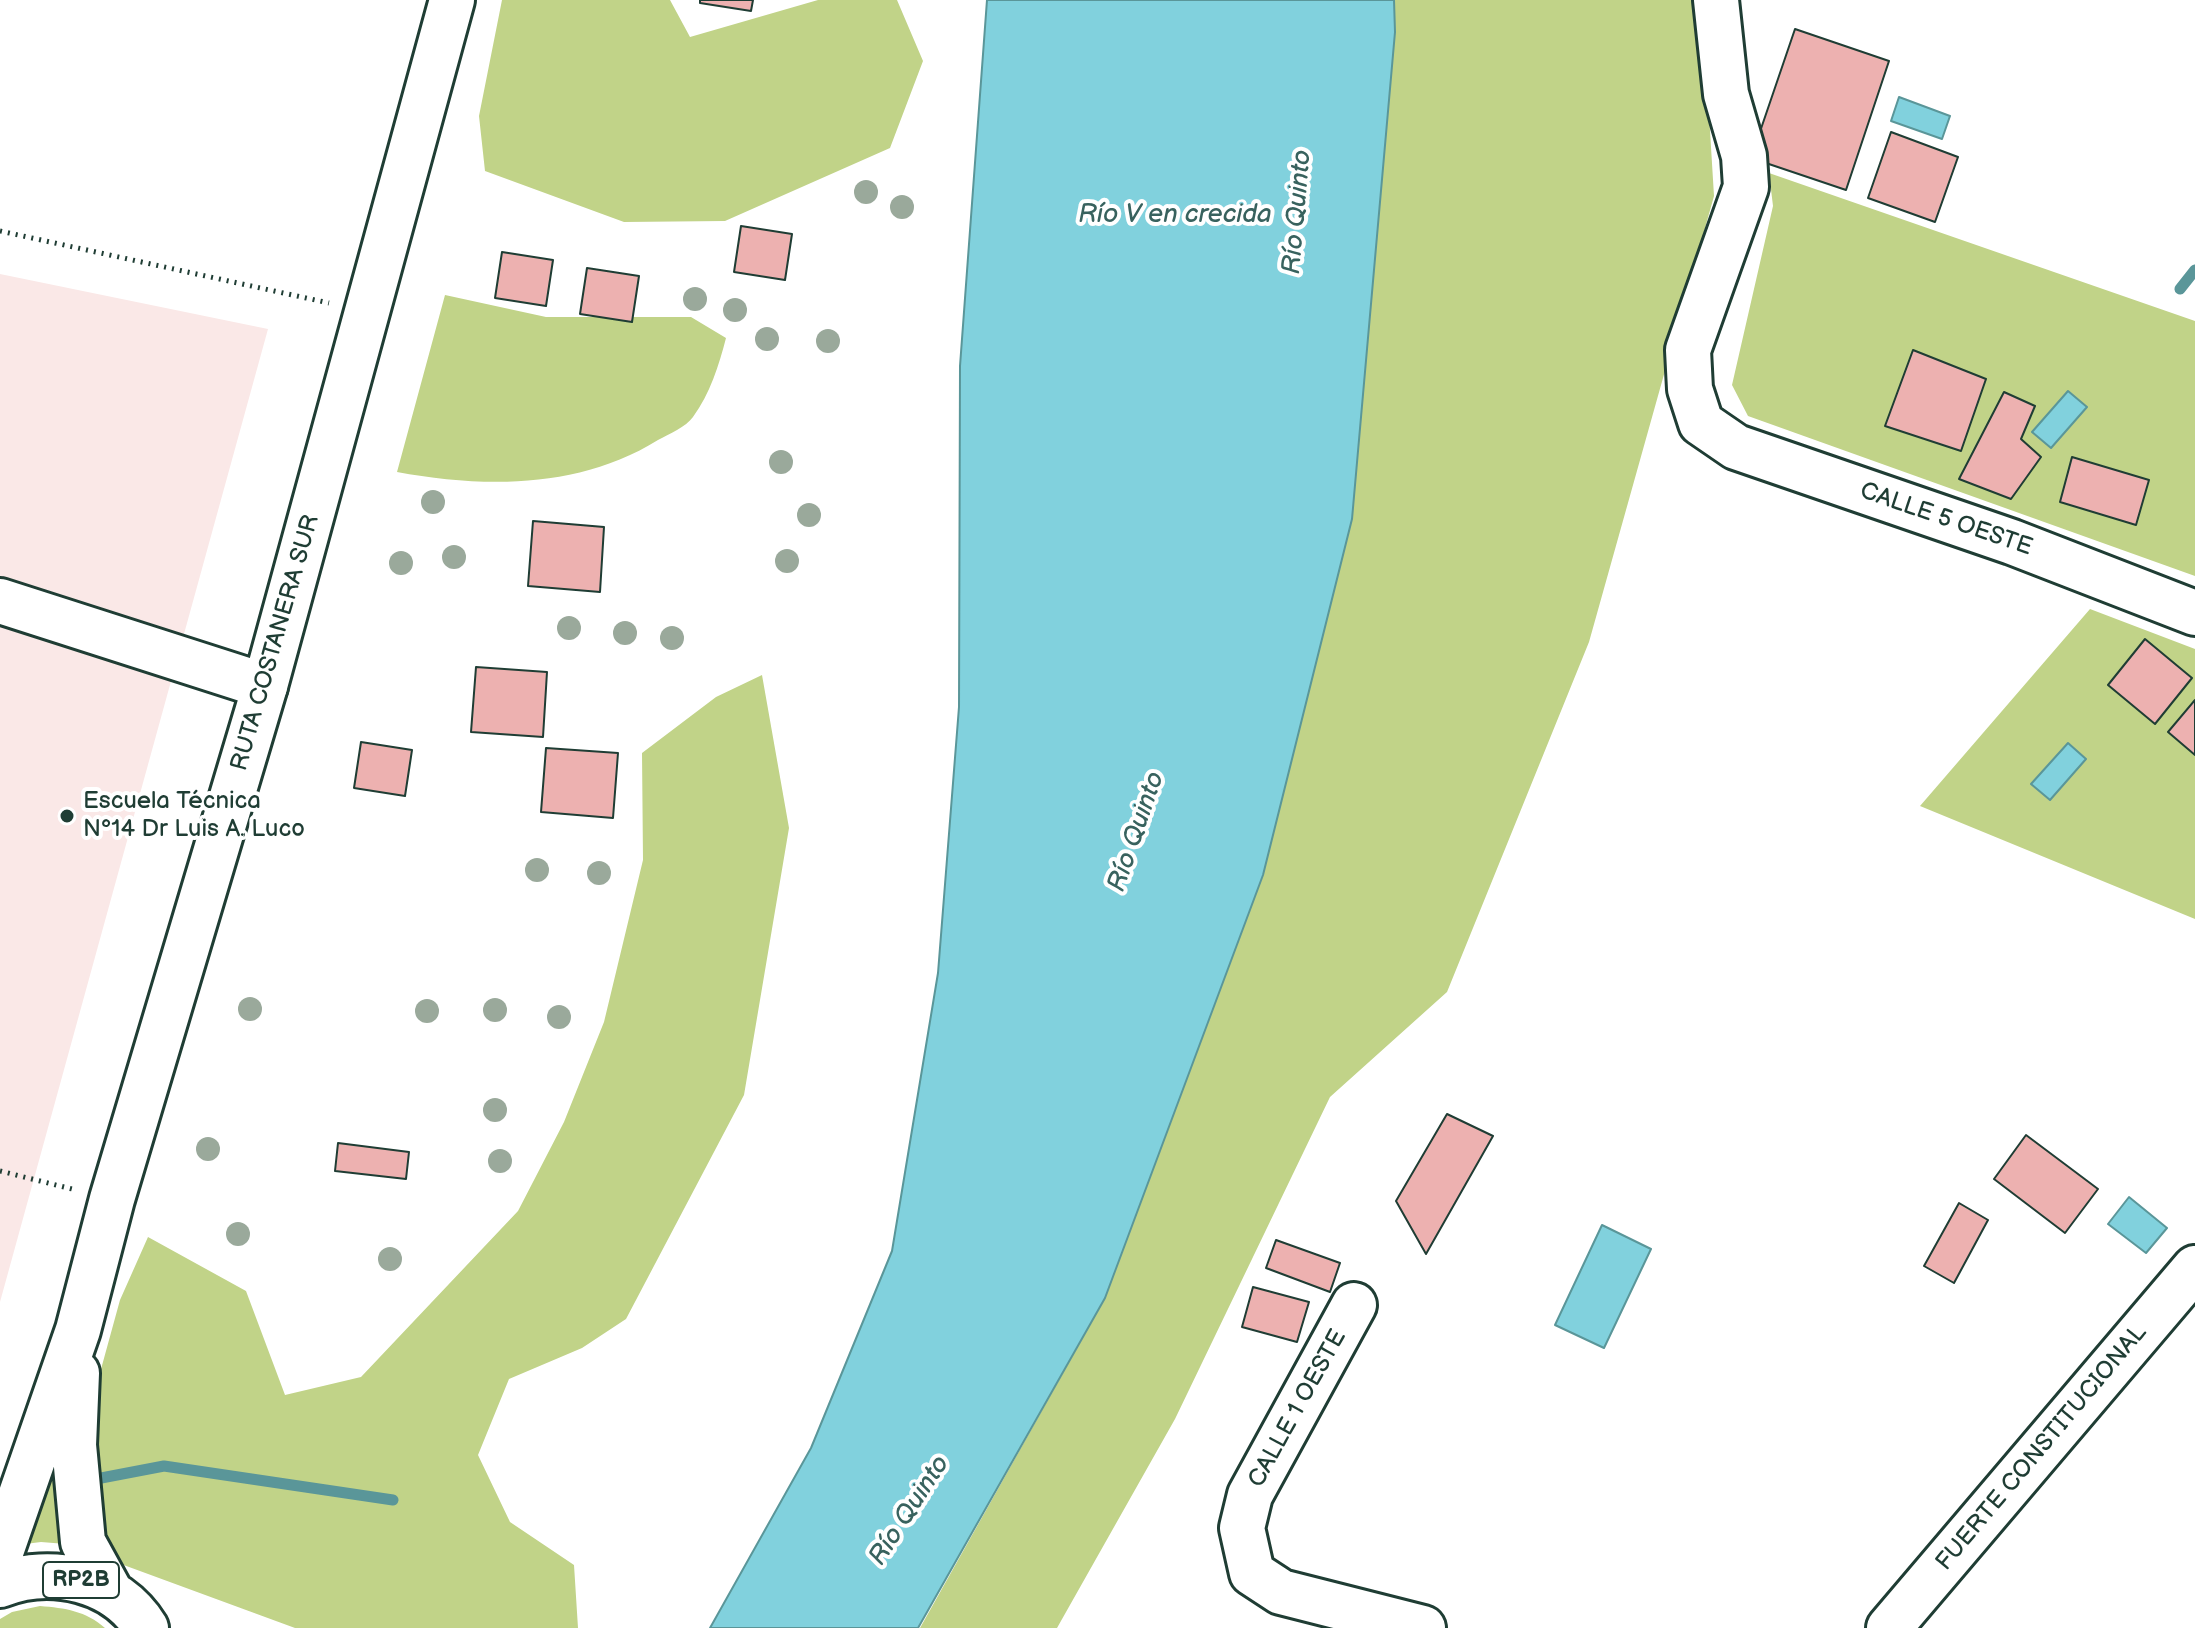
<!DOCTYPE html>
<meta charset="utf-8">
<style>
body{margin:0}
canvas{display:block;background:#fff}
</style>
<canvas width="2195" height="1628"></canvas>
<script>
const c = document.querySelector('canvas').getContext('2d');
c.lineJoin = 'round';
function fill(path, color) { c.fillStyle = color; c.fill(path, 'evenodd'); }
function stroke(path, color, width, dash) { c.strokeStyle = color; c.lineWidth = width; c.lineCap = dash ? 'butt' : 'round'; c.setLineDash(dash || []); c.stroke(path); }
function drawText(font, color, halo, rows, align = 'center') {
  c.font = font + ' "Balsamiq Sans",sans-serif'; c.lineWidth = 8; c.setLineDash([]); c.textBaseline = 'middle'; c.strokeStyle = halo; c.fillStyle = color; for (const [text, x, y, turn = 0] of rows) {
    c.save(); c.translate(x, y); c.rotate((+turn || 0) * Math.PI / 180); c.textAlign = isNaN(turn) ? turn : align; if (halo) c.strokeText(text, 0, 0); c.fillText(text, 0, 0); c.restore();
  }
}
fill(new Path2D(`
 M0,274L268,329L0,1302Z`), '#fae8e7');
fill(new Path2D(`
 M502,0H670L690,37L818,0H897L923,61L890,148L725,221L624,222L485,171L479,116Z
 M1394,0H1702L1714,196L1589,642L1447,992L1330,1097L1175,1419L1057,1628H920L1105,1298L1263,875L1352,519L1395,32Z
 M1769,173L2195,321V576L1748,416L1732,385L1773,206Z
 M445,295L546,317H691L726,338C719,365 710,394 693,417C686,427 669,434 658,440C579,489 485,488 397,472Z
 M2090,609L2195,649V919L1920,806Z
 M762,675L789,828L744,1095L626,1319L582,1348L509,1379L478,1455L510,1522L574,1565L578,1628H295L110,1560L96,1530L95,1391L120,1300L148,1237L246,1291L285,1395L361,1377L518,1211L564,1122L604,1022L643,860L642,753L716,697Z
 M62,1399L66,1544L41,1542L17,1545Z
 M40,1606C65,1608 86,1611 105,1628H0V1619L12,1612Z`), '#c1d388');
const water = new Path2D(`
 M987,0H1394L1395,32L1352,519L1263,875L1105,1298L918,1628H710L811,1448L892,1251L938,973L959,707L960,366Z
 M1899,97L1950,116L1942,139L1891,121Z
 M2068,391L2087,407L2051,448L2032,432Z
 M2068,743L2086,759L2050,800L2031,784Z
 M2129,1197L2167,1228L2146,1253L2108,1224Z
 M1602,1225L1651,1249L1604,1348L1555,1325Z`);
fill(water, '#81d1dd');
stroke(water, '#5a9699', 2);
stroke(new Path2D(`
 M2180,289L2195,270
 M96,1479L164,1466L393,1500`), '#5a9699', 11);
const building = new Path2D(`
 M700,0H753L751,11L700,3Z
 M1795,29L1889,61L1846,190L1751,158Z
 M1891,132L1958,157L1935,222L1868,198Z
 M741,226L792,234L785,280L734,272Z
 M502,252L553,260L546,306L495,298Z
 M587,268L639,276L632,322L580,314Z
 M1913,350L1986,379L1961,451L1885,426Z
 M2004,392L2035,406L2021,439L2041,457L2011,499L1959,479Z
 M2072,457L2149,480L2136,525L2060,502Z
 M533,521L604,527L600,592L528,586Z
 M2145,639L2192,678L2155,724L2108,685Z
 M476,667L547,672L543,737L471,732Z
 M2195,700V755L2168,732Z
 M361,742L412,750L405,796L354,788Z
 M546,748L618,753L613,818L541,812Z
 M1447,1114L1493,1136L1426,1254L1396,1201Z
 M2026,1135L2098,1189L2065,1233L1994,1179Z
 M338,1143L409,1152L406,1179L335,1171Z
 M1959,1203L1988,1220L1954,1283L1924,1266Z
 M1276,1240L1340,1263L1330,1292L1266,1268Z
 M1253,1287L1309,1302L1297,1342L1242,1327Z`);
fill(building, '#edb1b0');
stroke(building, '#1f3d34', 2);
const minor = new Path2D(`
 M1716,0L1726,94L1744,156L1746,187L1688,350L1690,389L1701,423L1736,447L2012,542L2195,613
 M0,601L265,686
 M1354,1305L1250,1495L1242,1528L1252,1573L1281,1592L1423,1628
 M1889,1628L2195,1268`);
const major = new Path2D(`
 M77,1373L74,1445L83,1542L111,1593
 M0,1555L78,1330L112,1199L265,686L452,0
 M0,1585C51,1565 116,1579 146,1628`);
stroke(minor, '#1f3d34', 50);
stroke(major, '#1f3d34', 50);
stroke(new Path2D(`
 M0,231L329,303
 M0,1171L76,1190`), '#1f3d34', 5, [2, 6]);
stroke(minor, '#fff', 44);
stroke(major, '#fff', 44);
c.fillStyle = '#9aa99b';
for (const [x, y] of [
 [866,192],
 [902,207],
 [695,299],
 [735,310],
 [767,339],
 [828,341],
 [781,462],
 [433,502],
 [809,515],
 [454,557],
 [787,561],
 [401,563],
 [569,628],
 [625,633],
 [672,638],
 [537,870],
 [599,873],
 [250,1009],
 [495,1010],
 [427,1011],
 [559,1017],
 [495,1110],
 [208,1149],
 [500,1161],
 [238,1234],
 [390,1259]
]) { c.beginPath(); c.arc(x, y, 12, 0, 2 * Math.PI); c.fill(); }
for (const [x, y, r, color] of [
 [67,816,8,"#1f3d34"]
]) { const dot = new Path2D(); dot.arc(x, y, r, 0, 2 * Math.PI); c.fillStyle = color; c.fill(dot); stroke(dot, '#fff', 3); }
for (const [x, y, w] of [
 [81,1580,76]
]) { const box = new Path2D(); box.roundRect(x - w / 2, y - 18, w, 36, 6); c.fillStyle = '#fff'; c.fill(box); stroke(box, '#1f3d34', 2); }
drawText('bold 22px', '#1f3d34', null, [
 ["RP2B",81,1580]
]);
drawText('24px', '#1f3d34', '#fff', [
 ["CALLE 5 OESTE",1946,520,19],
 ["RUTA COSTANERA SUR",276,643,-74],
 ["CALLE 1 OESTE",1298,1409,-61],
 ["FUERTE CONSTITUCIONAL",2042,1448,-50]
]);
drawText('24px', '#1f3d34', '#fff', [
 ["Escuela Técnica",83,802],
 ["Nº14 Dr Luis A. Luco",83,830]
], 'left');
drawText('italic 26px', '#38625e', '#fff', [
 ["Río Quinto",1298,212,-85],
 ["Río V en crecida",1175,215],
 ["Río Quinto",1137,832,-71],
 ["Río Quinto",910,1511,-57]
]);
</script>
